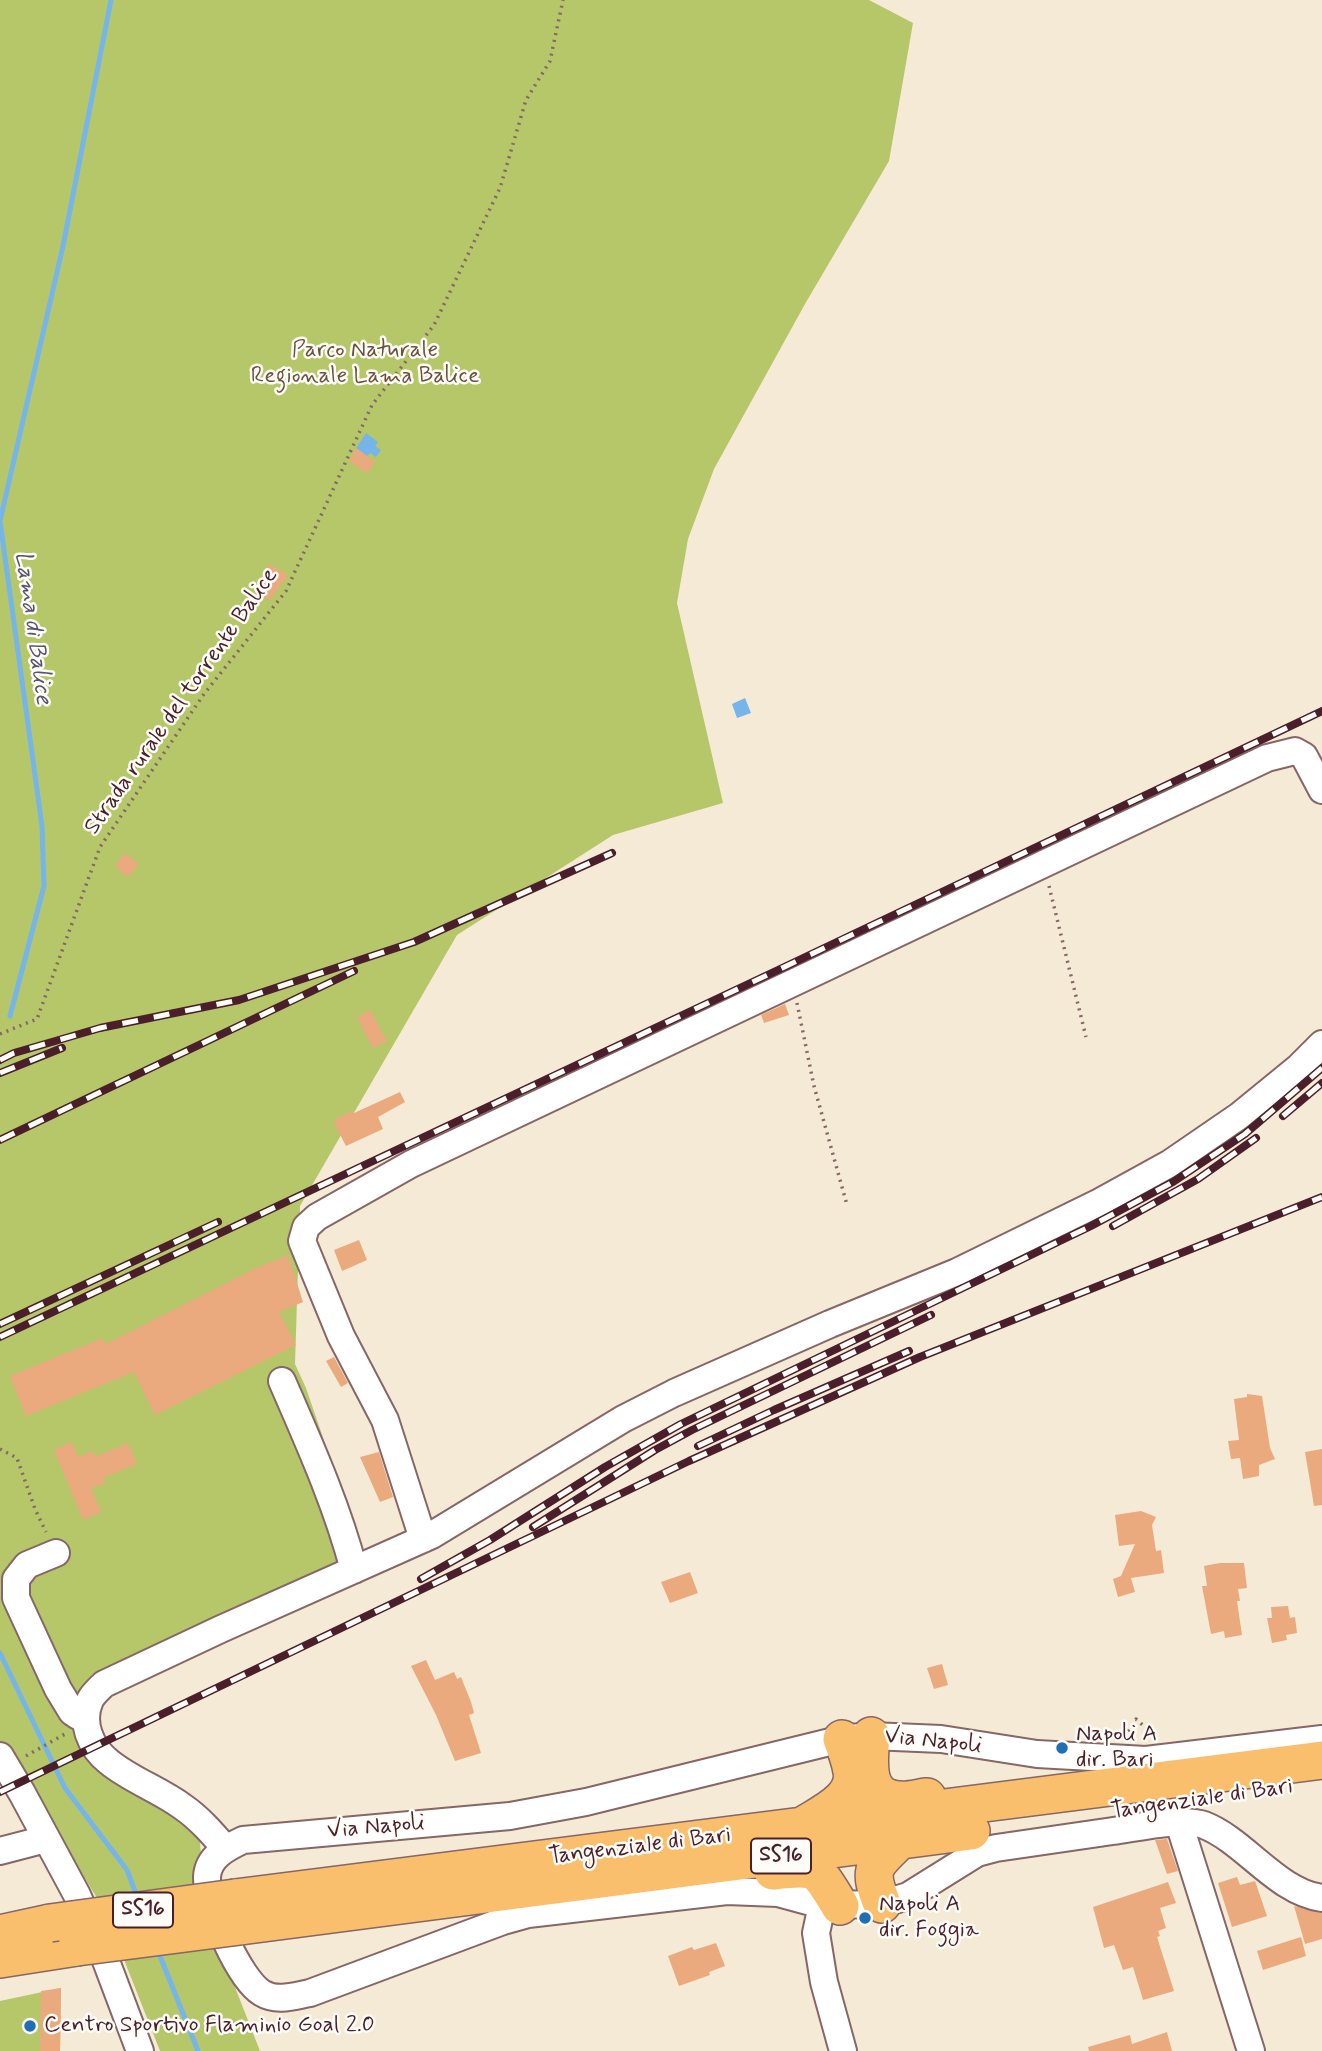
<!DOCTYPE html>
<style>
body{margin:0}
canvas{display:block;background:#f5ead5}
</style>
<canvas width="1322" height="2051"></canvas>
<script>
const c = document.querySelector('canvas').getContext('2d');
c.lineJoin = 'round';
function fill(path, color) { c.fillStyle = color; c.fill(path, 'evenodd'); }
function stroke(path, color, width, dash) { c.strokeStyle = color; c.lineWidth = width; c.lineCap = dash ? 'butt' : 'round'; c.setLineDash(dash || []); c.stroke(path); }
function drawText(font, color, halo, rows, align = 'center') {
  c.font = font + ' Mynerve,sans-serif'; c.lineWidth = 5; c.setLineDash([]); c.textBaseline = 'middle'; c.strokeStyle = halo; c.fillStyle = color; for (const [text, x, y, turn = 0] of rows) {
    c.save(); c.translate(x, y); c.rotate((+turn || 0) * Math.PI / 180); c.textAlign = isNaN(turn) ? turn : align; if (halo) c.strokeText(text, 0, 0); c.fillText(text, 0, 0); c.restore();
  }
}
fill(new Path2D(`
 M0,0H869L913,23L889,161L805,304L714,469L688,539L677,603L723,803L613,835L457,935L300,1206L295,1364L306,1388L330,1458L361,1567L155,1657L90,1711L117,1758L197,1813L202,1864L222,1954L260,2051H160L104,1909L26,1785L0,1748Z
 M61,1988L60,2051H0V2001Z`), '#b6c76a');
fill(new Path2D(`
 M366,433L378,442L375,446L381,450L376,457L370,453L367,456L356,448Z
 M745,698L751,713L737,718L732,704Z`), '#75b5e9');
stroke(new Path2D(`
 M10,1016L44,886L42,826L0,521L63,246L111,0
 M0,1653L65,1788L127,1870L138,1899
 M158,1951L198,2051`), '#75b5e9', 5);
fill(new Path2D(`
 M356,448L375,462L367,473L349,461Z
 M269,564L288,575L270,600L258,592L261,586L257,584Z
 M125,853L139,864L128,877L115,866Z
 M785,1004L789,1015L764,1023L761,1015Z
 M370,1010L387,1041L373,1048L357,1017Z
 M400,1092L405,1102L378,1117L383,1129L346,1146L334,1123L337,1118L353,1111L354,1113Z
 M359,1240L367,1260L342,1271L334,1250Z
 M288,1255L303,1302L279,1312L296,1345L155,1415L134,1372L26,1416L10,1376L103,1338L106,1344L254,1269Z
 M334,1357L348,1383L341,1387L326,1361Z
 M1247,1394L1262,1396L1270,1448L1275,1459L1259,1465V1476L1243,1479L1240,1458L1231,1459L1228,1441L1239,1440L1234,1399L1247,1397Z
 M72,1442L78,1457L93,1451L95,1457L128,1443L137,1464L103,1478L106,1483L91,1488L101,1512L83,1520L54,1450Z
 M1322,1449V1505L1314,1506L1305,1452Z
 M379,1452L393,1497L380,1502L360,1457Z
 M1141,1511L1156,1517L1152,1525L1156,1551L1161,1550L1164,1573L1131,1578L1135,1592L1118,1597L1113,1579L1121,1576L1135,1544L1119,1546L1115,1515Z
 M1220,1563H1244L1247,1588L1238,1589L1240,1601H1237L1242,1635L1225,1638L1224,1631L1211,1634L1202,1586H1207L1204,1566Z
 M690,1572L698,1593L670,1603L661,1582Z
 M1288,1606L1290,1618L1295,1617L1297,1633L1286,1635L1287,1640L1272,1643L1267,1618H1272L1271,1607Z
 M426,1660L435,1680L454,1672L457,1679L461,1677L471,1702L474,1713L469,1715L481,1753L455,1761L436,1715L411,1666Z
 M942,1664L948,1685L934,1689L927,1668Z
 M1167,1839L1178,1871L1167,1874L1155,1840Z
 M1237,1877L1240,1885L1255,1881L1267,1916L1232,1927L1218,1883Z
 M1168,1882L1176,1903L1160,1908L1166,1928L1158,1931L1160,1936L1157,1937L1174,1991L1143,2000L1133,1967L1123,1970L1114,1945L1104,1948L1093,1907Z
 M1294,1906L1322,1913V1939L1305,1944Z
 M1301,1937L1306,1956L1263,1970L1257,1951Z
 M716,1943L725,1966L709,1972L710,1975L679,1986L668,1956L692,1947L694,1950Z
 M61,1988L60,2051H40L41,1991Z
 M1167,2032L1172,2051H1089L1088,2047L1130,2035L1132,2044Z`), '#eaaa7d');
const minor = new Path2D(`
 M282,1381C309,1443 337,1505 354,1570
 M423,1539L385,1420L341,1336L302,1241L306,1227L317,1217L411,1164L1267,758L1295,751L1304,756L1322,790
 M56,1553L27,1565L16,1579V1598L58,1689L72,1712L78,1716L85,1714
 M1322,1739L1146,1760L1037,1754L941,1739L871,1736L842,1739L586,1802L510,1816L243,1840C226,1848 208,1857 207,1877C206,1904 239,1979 262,1993C277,2002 294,1996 310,1993L503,1921L528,1914L727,1891L778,1893L822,1905L882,1904L908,1896L977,1853L996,1848C1035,1842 1074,1837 1113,1831C1136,1828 1183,1817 1204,1825C1245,1841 1277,1892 1322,1898
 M0,1756L22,1793L77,1895L106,1961L140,2051
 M1179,1823L1251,2051
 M225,1848C212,1833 199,1818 183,1807C160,1790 131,1780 109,1762C90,1747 80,1722 90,1700C93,1694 99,1689 104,1684L221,1629L432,1535L623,1419L674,1393L830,1324L957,1272L1100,1202L1169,1164L1239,1116L1299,1067L1322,1044
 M0,1851L46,1839
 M822,1905L816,1933L824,1982L843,2051`);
const highway = new Path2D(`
 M871,1736C869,1760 863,1798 899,1800C908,1801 918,1798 927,1797
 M804,1825C823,1813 857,1798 852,1771C850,1760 846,1749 842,1739
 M773,1871C819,1866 816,1867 840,1906
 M235,1898L1322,1760
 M882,1904C867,1867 874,1866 900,1840
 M240,1926L971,1831
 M0,1934L50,1923
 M0,1959L77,1947`);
stroke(minor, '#866666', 30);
stroke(highway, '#866666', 40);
stroke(new Path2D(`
 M1049,886L1086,1037
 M797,1003L814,1086L847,1205
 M0,1034L37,1019L100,847L204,694L286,591L372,405L434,325L500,188L526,100L550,61L563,0
 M0,1449L17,1458L35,1509L46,1532
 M1124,1737L1136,1719L1156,1737
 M26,1756L65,1734`), '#866666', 3.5, [2, 5]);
stroke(minor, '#fff', 26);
stroke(highway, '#f9bf6d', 37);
const rail = new Path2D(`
 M0,1060L14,1053L100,1028L239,1000L414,942L612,853
 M0,1073L62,1048
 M1283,1116L1322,1083
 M0,1140L354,971
 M1113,1226L1198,1179L1256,1138
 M0,1324L218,1222
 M0,1337L778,970L1322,711
 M698,1446L774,1410L909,1351
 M533,1527L655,1450L692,1430L931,1315
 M421,1579L490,1540L605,1467L681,1424L1091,1226L1173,1182L1245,1134L1322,1068
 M0,1792L689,1461L920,1357L1322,1197`);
stroke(rail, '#4a1f2b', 8);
stroke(rail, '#fdfcf7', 5, [16]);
const highwayBridge = new Path2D(`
 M50,1923L235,1898
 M77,1947L240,1926`);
stroke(highwayBridge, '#866666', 40, []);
stroke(highwayBridge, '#f9bf6d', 37);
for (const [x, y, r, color] of [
 [1062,1748,7,"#1f6fb2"],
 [865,1918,7,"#1f6fb2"],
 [30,2026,7,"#1f6fb2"]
]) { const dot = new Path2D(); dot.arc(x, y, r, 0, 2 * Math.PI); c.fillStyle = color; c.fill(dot); stroke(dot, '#fdfcf7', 2.5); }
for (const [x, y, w] of [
 [781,1856,60],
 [143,1910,60]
]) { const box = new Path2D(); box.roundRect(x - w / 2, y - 17.5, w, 35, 5); c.fillStyle = '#fdfcf7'; c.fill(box); stroke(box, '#4a1f2b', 2); }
drawText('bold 21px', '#4a1f2b', null, [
 ["SS16",781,1856],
 ["SS16",143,1910]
]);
drawText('23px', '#6a513e', '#fdfcf7', [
 ["Parco Naturale",365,351],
 ["Regionale Lama Balice",365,377]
]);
drawText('23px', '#4a1f2b', '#fdfcf7', [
 ["Strada rurale del torrente Balice",182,702,-55],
 ["Via Napoli",933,1742,6],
 ["Tangenziale di Bari",1202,1800,-8],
 ["Via Napoli",376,1828,-5],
 ["Tangenziale di Bari",640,1847,-7]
]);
drawText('23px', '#4a1f2b', '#fdfcf7', [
 ["Napoli A",1076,1735],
 ["dir. Bari",1076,1761],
 ["Napoli A",879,1905],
 ["dir. Foggia",879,1931],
 ["Centro Sportivo Flaminio Goal 2.0",44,2026]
], 'left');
drawText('italic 24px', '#59546e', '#fdfcf7', [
 ["Lama di Balice",32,628,82]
]);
</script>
